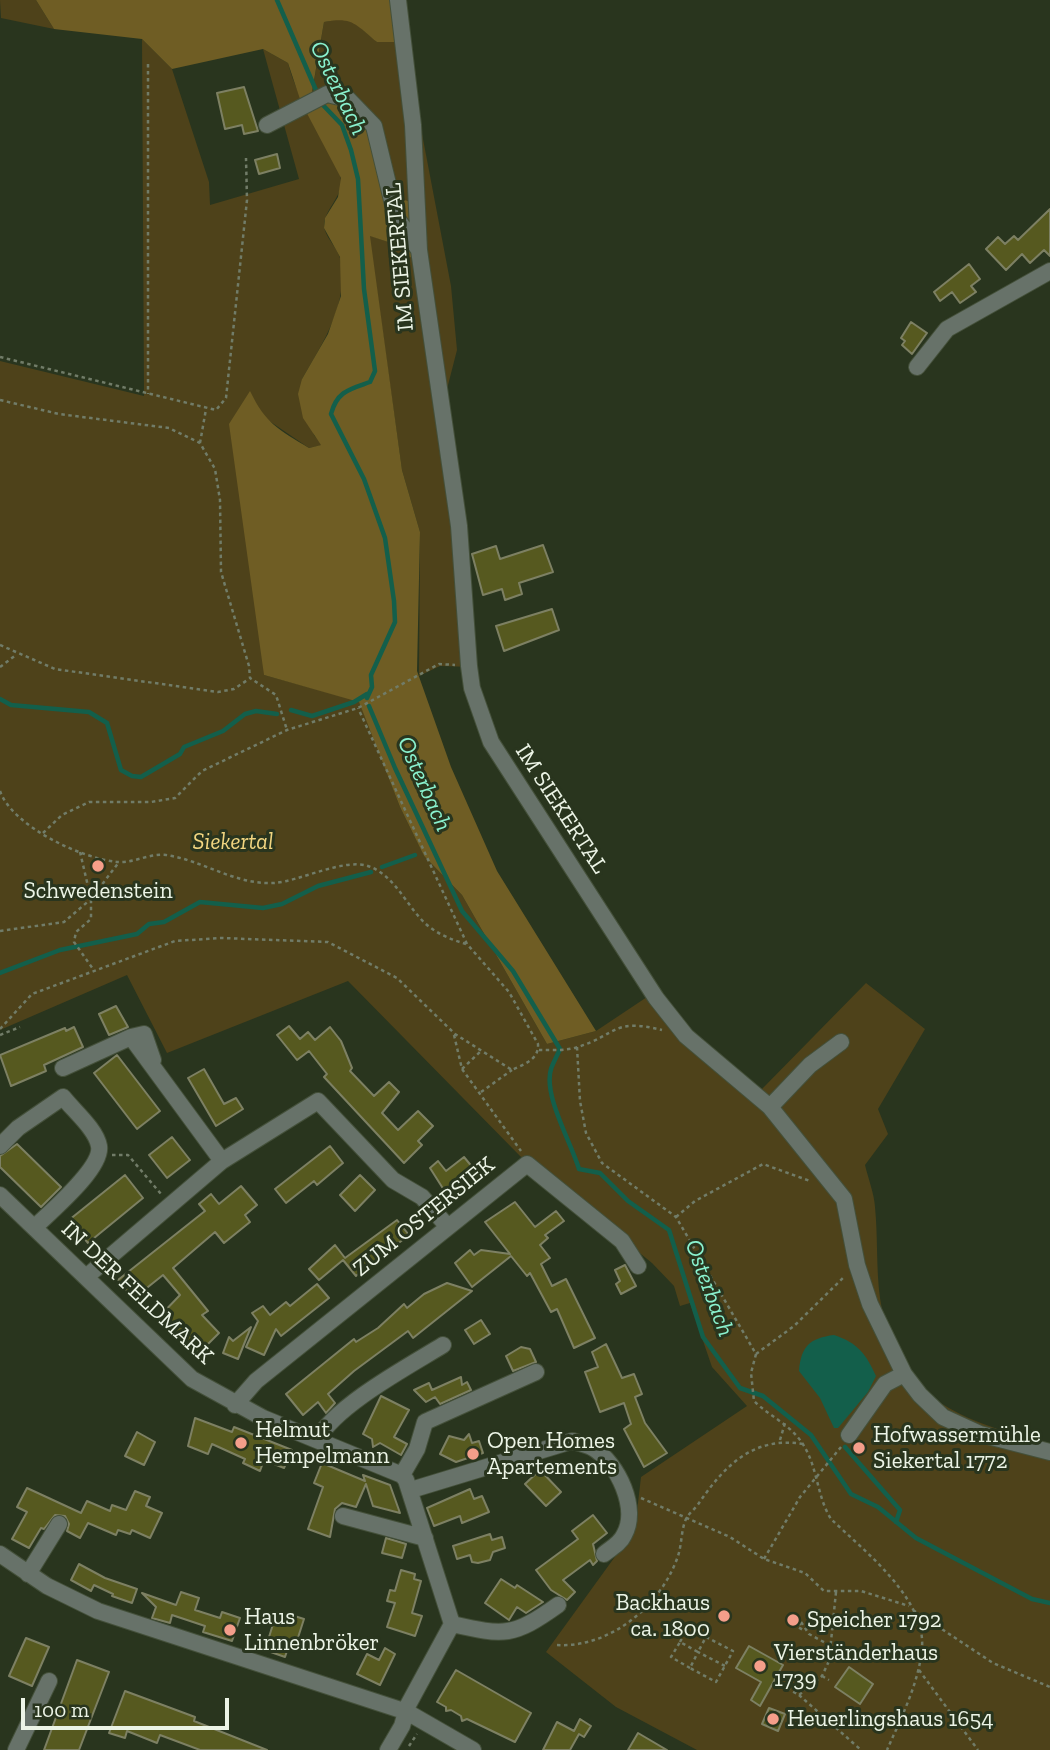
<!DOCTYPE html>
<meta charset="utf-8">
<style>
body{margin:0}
#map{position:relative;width:1050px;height:1750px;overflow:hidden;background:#29351e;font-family:"Zilla Slab",serif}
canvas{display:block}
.scale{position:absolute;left:21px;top:1698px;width:208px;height:32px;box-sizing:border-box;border:4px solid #ecf4e6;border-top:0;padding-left:9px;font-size:21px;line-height:24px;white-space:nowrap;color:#ecf4e6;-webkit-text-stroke:5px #29351e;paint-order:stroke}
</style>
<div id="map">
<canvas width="1050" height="1750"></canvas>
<div class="scale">100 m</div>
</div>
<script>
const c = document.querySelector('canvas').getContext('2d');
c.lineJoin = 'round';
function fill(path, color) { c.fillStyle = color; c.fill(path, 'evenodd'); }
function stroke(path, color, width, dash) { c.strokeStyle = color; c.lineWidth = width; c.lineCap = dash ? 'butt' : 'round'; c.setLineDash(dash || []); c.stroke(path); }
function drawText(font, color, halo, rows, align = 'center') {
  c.font = font + ' "Zilla Slab",serif'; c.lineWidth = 6; c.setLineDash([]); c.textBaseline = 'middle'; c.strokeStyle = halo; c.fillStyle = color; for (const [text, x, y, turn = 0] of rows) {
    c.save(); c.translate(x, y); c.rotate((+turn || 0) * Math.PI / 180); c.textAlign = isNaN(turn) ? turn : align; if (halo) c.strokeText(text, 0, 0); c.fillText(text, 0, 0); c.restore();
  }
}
fill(new Path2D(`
 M0,0H36L54,29L1,18Z
 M340,19L354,22L377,42H395L419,118L451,286L457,350L447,389L463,525L473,667L440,666L419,676L420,532L402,470L369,235L388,242L415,260L398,198L312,93L324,22Z
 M142,39L172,69L209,182L210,205L299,179L263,49L288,63C298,104 327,135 340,175C346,195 325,207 324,225C324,236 337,247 340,258C350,302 323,343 302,379L314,435L322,445L309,448L262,416L264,675L359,701L400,807L424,856L462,895L547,1044L596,1031L650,995L701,1050L762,1089L866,983L925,1029L878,1109L888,1134L865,1165C868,1178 874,1193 875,1207C878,1237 876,1268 880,1298C896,1402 962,1420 1050,1444V1750H697L616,1707L546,1652L635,1529L641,1477L747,1406L712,1367L690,1303L680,1306L674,1286L652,1263L520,1156L348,981L167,1053L127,975L0,1030V361L144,396Z`), '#4e421a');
fill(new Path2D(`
 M36,0H392L395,42H377C356,25 353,16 324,22L312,92L357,109L398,198L411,202L416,261L388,242L370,236L402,470L420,532L417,671L451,767L497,871L596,1031L547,1044L462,895L424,856L400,807L359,702L264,675L229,424L250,391C266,424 278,429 309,448L321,445L303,418L298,394L302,379L328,334L341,296L340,257L324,228L325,218L338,197L341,178L301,102L288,63L263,49L172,69L142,39L54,29Z`), '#6f5d24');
fill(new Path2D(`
 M834,1335C858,1343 866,1354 876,1376L868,1392L838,1428H834L820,1398L799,1371C801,1346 810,1338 834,1335Z`), '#135f4b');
stroke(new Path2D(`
 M277,0L322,104L342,125L351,150L358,179L364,289L375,371L370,382C350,389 337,391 331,414L364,479L385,538L394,601L395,622L371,675L372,687L367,698
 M0,699L11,705L89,712L107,723L121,770L132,776L141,777L180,754L184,747L223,731L245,714L256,711L277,714
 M369,706L395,768L462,911L513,971L560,1049C557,1056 553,1063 551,1069C543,1095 571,1142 579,1169L600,1173L628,1201L669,1230L703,1337L740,1388L763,1396L811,1435L851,1494L878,1507L916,1538L1032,1599L1050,1603
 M291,710L312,716L354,702L367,694
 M382,867L415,855
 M0,973L60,950L137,934L149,924L164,922L200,902L263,908L282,904L318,886L371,872
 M845,1447L900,1510L896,1522`), '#135f4b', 4.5);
const building = new Path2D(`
 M244,87L258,131L244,134L242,125L225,129L217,93Z
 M277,154L280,168L259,174L255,160Z
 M1050,209V256L1044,250L1030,263L1022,254L1006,270L986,249L998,237L1005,244L1014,236L1018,240Z
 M969,264L980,279L971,286L976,292L960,303L952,292L940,301L934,292Z
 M911,322L927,333L912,354L902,345L905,341L901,338Z
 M543,545L553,572L519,583L522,594L505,600L502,589L483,595L472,554L496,546L500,559Z
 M552,609L559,630L504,651L496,626Z
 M116,1006L128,1027L109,1035L99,1014Z
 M289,1026L300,1039L308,1032L315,1040L330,1027L341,1041L352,1068L350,1071L374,1096L389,1082L399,1092L382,1113L398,1130L418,1111L433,1126L418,1141L422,1145L404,1163L324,1077L327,1074L309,1051L297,1060L277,1035Z
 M74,1027L83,1047L44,1065L46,1071L11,1086L0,1055L65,1028L66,1031Z
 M117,1055L160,1111L137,1129L94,1073Z
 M204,1069L224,1104L236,1098L243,1109L216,1126L188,1078Z
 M172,1137L190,1160L167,1178L149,1155Z
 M17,1144L61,1187L41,1207L0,1167V1156Z
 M330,1146L343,1163L317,1185L314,1181L286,1203L275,1189Z
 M464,1157L478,1174L449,1198L430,1168L438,1161L446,1171Z
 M125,1175L143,1198L88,1243L69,1220Z
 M360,1175L375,1190L355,1211L340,1195Z
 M241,1186L257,1205L245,1215L250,1222L224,1243L215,1232L173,1268L208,1311L202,1315L219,1333L199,1353L159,1317L180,1295L163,1275L133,1299L118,1280L205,1211L199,1204L211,1194L219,1204Z
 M515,1202L535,1227L556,1211L564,1221L545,1235L548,1238L540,1245L550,1258L541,1264L552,1286L566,1279L595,1338L574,1348L557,1309L551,1312L530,1273L527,1276L511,1256L472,1287L455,1263L470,1250L474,1255L481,1250L510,1254L485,1222Z
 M397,1220L409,1235L356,1276L343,1260L319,1280L309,1269L335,1245L345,1258Z
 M625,1265L636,1286L621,1294L616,1284L620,1281L615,1270Z
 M447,1283L472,1291L413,1338L408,1331L354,1371L328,1394L335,1403L326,1413L318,1402L303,1415L286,1394L354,1339L356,1342L378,1328L404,1304L407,1308L424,1294Z
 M317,1284L329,1298L281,1336L276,1329L264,1355L246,1347L258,1321L252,1313L263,1306L270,1315L286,1302L290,1306Z
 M481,1320L490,1334L474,1344L465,1330Z
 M251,1327L238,1359L223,1353L229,1337L233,1341Z
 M606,1344L622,1378L634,1374L642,1394L635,1397L645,1423L667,1453L644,1467L624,1429L631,1424L624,1403L600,1412L585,1372L598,1367L592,1352Z
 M521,1347L530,1349L536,1362L513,1371L506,1356Z
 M461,1377L462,1385L467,1382L471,1390L440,1404L435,1397L426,1402L414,1390L429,1383L432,1390Z
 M381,1396L409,1410L394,1437L407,1444L401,1455L380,1443L373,1447L372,1439L363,1434Z
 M195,1418L232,1432L234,1427L292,1450L284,1468L264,1460L260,1471L243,1463L245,1459L212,1444L208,1454L188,1446Z
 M137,1432L155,1442L144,1465L125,1456Z
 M469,1434L472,1443L479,1441L483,1453L456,1462L440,1454L449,1436L464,1440Z
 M322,1463L365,1481L363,1475L390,1485L400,1513L373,1506L366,1484L356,1507L342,1503L335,1509L330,1537L308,1529L323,1487L314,1483Z
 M540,1470L561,1492L546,1506L525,1484Z
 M27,1488L81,1513L87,1501L110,1511L112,1505L126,1510L135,1491L150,1497L146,1506L162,1513L150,1538L132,1530L130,1534L118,1530L116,1535L88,1523L80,1538L67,1531L69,1524L65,1516L55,1515L44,1529L41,1528L29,1548L12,1539L27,1512L17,1507Z
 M470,1489L474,1499L482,1496L489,1512L462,1523L460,1516L434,1526L427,1508Z
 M593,1515L607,1533L593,1544L597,1561L593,1565L590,1560L563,1580L575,1592L567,1600L551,1590L536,1570L578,1539L572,1531Z
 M490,1534L492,1540L502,1537L505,1548L493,1552L490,1560L478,1563L472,1562L470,1555L457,1559L453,1546Z
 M386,1538L406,1544L402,1558L382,1553Z
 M79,1564L105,1578L137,1589L132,1603L112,1596L113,1594L94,1585L91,1591L71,1580Z
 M401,1570L415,1574L414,1579L421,1581L412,1613L422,1616L415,1636L387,1627L395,1603L387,1601L390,1590L395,1591Z
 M501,1579L515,1588L517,1585L543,1602L526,1613L517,1607L509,1620L485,1603Z
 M181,1592L199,1598L195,1610L220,1618L222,1612L240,1618L232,1641L203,1632L205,1626L172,1615L170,1623L152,1618L156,1607L142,1593L176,1605Z
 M288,1614L304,1619L294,1650L288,1648L285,1657L265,1650L274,1621L285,1624Z
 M26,1638L49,1647L32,1686L9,1676Z
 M749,1646L783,1665L760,1706L751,1700L761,1682L736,1668Z
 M385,1648L395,1654L380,1685L357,1674L367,1654L379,1660Z
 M77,1660L109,1672L79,1750H44Z
 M849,1667L873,1684L860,1704L835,1687Z
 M456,1670L531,1713L515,1742L467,1719L462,1721L461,1716L451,1710L446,1711V1707L437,1702Z
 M125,1691L195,1717L194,1721L267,1750H200L160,1735L157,1743L127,1731L125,1738L109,1733Z
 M769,1708L785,1714L778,1731L762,1724Z
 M580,1719L591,1726L584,1737L579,1734L570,1750H543L557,1722L574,1731Z
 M638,1733L667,1750H628Z`);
fill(building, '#56591f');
stroke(building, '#7d8063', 2);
const minor = new Path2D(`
 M398,0L413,125L419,250L459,526L469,666L472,688L491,742L656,998L686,1036L770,1107L844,1199L857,1265L870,1304L904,1374L920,1395L943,1417L980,1434L1050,1452
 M267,125L327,94L348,99L374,126L396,217L419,250
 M917,367L947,329L1050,271
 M131,1037L222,1161
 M63,1068L131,1037L144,1034L153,1060
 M770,1107L810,1065L841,1042
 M0,1146L18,1128L63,1097C73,1110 96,1129 99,1146C103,1168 50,1212 35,1227
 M0,1195L192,1379L263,1418L402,1475L406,1480L452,1624L408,1705L402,1726L388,1750
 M86,1277L222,1161L318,1101L393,1180L422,1197L448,1227
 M235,1405L256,1381L527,1164L622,1241L638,1266
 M849,1435L885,1384L904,1374
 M317,1440C336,1405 409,1366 443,1345
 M402,1475L417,1449L425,1422L536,1372
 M411,1490L572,1441C579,1443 587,1445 593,1448C618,1463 639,1509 624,1535C620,1544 611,1548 604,1554
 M343,1516L425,1538
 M0,1554L47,1586L98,1611L407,1712L473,1750
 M28,1574L59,1524
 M452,1624C505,1636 513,1637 558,1605
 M16,1750L49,1681`);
stroke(minor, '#44503a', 18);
stroke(new Path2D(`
 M148,64V394
 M0,357L216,410L226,398L247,200L246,158
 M0,400L59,414L169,428L200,443L215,469L220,500L221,572L249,666L250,678L276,695L287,730
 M200,443L206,409
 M0,645L55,669L218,692L234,689L249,679
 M0,667L16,655
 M0,791C12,826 82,859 118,862C134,863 150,853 166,855C202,860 235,885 274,883C300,881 344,858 368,866C392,874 404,900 420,918C432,932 449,939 466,944
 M43,833L62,815L89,802H151L175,798L202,771L287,730L358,708L439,664L455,665
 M80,852L91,899V919L76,932L74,942L93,969
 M0,931L64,922L91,899L119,862
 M0,1029L32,994L175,941L221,938L328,942L397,978L455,1034L512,1070C524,1064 539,1060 538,1044L509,992L467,944L358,708
 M0,1035L20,1027
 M454,1035L462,1069L521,1151
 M577,1047L580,1101L586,1133L602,1163L676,1217L756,1354L751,1373L754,1401C770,1417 792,1425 804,1446C818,1469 817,1497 831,1519C863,1550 926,1598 922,1648C919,1683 901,1718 887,1750
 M539,1050C551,1050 566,1051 578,1047C618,1034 613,1018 662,1030
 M462,1069L482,1050
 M481,1092L512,1070
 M112,1155H128L161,1194
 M676,1217L695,1201L763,1164L810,1181
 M756,1354L794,1326L845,1276
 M780,1440L785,1423
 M641,1498L730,1537L764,1559L805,1573L824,1591H861L909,1606
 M764,1559L800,1497L841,1447
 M913,1610L993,1663L1050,1687
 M801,1622L809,1634L831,1646
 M801,1622L798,1627L805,1631
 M680,1642L688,1627L706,1637
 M557,1645C610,1648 661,1606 678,1556C682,1544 681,1530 686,1519C689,1513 696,1508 699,1503C725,1465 754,1436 803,1444
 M690,1668L671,1657L680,1642L698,1652L706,1637L733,1651L716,1682L690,1668L698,1652L725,1666
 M919,1670L978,1750
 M822,1676L829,1680
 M775,1681L799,1695L822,1676L829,1661L836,1592
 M799,1695L861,1750
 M409,1746L417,1734`), '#717c68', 2.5, [3.5, 3.5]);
stroke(minor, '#677269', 16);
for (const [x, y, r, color] of [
 [98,866,7,"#f49e8a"],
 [241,1443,7,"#f49e8a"],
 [859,1448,7,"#f49e8a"],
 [473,1454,7,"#f49e8a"],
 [724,1616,7,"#f49e8a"],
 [793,1620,7,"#f49e8a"],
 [230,1630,7,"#f49e8a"],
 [760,1666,7,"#f49e8a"],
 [773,1719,7,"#f49e8a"]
]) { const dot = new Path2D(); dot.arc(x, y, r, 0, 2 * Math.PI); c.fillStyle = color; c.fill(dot); stroke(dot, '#29351e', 2.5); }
drawText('23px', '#ecf4e6', '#29351e', [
 ["IM SIEKERTAL",400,257,-95],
 ["IM SIEKERTAL",561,809,57],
 ["ZUM OSTERSIEK",424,1217,-39],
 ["IN DER FELDMARK",137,1293,43]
]);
drawText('italic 23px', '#f1d580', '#29351e', [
 ["Siekertal",233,842]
]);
drawText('23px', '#ecf4e6', '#29351e', [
 ["Schwedenstein",98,891,"center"],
 ["Helmut",255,1430],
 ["Hempelmann",255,1456],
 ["Hofwassermühle",873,1435],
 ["Siekertal 1772",873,1461],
 ["Open Homes",487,1441],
 ["Apartements",487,1467],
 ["Backhaus",710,1603,"right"],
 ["ca. 1800",710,1629,"right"],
 ["Haus",244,1617],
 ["Linnenbröker",244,1643],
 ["Speicher 1792",807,1620],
 ["Vierständerhaus",774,1653],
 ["1739",774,1679],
 ["Heuerlingshaus 1654",787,1719]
], 'left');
drawText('italic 24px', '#8af2cf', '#29351e', [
 ["Osterbach",338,88,64],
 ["Osterbach",424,784,66],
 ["Osterbach",709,1288,70]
]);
</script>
